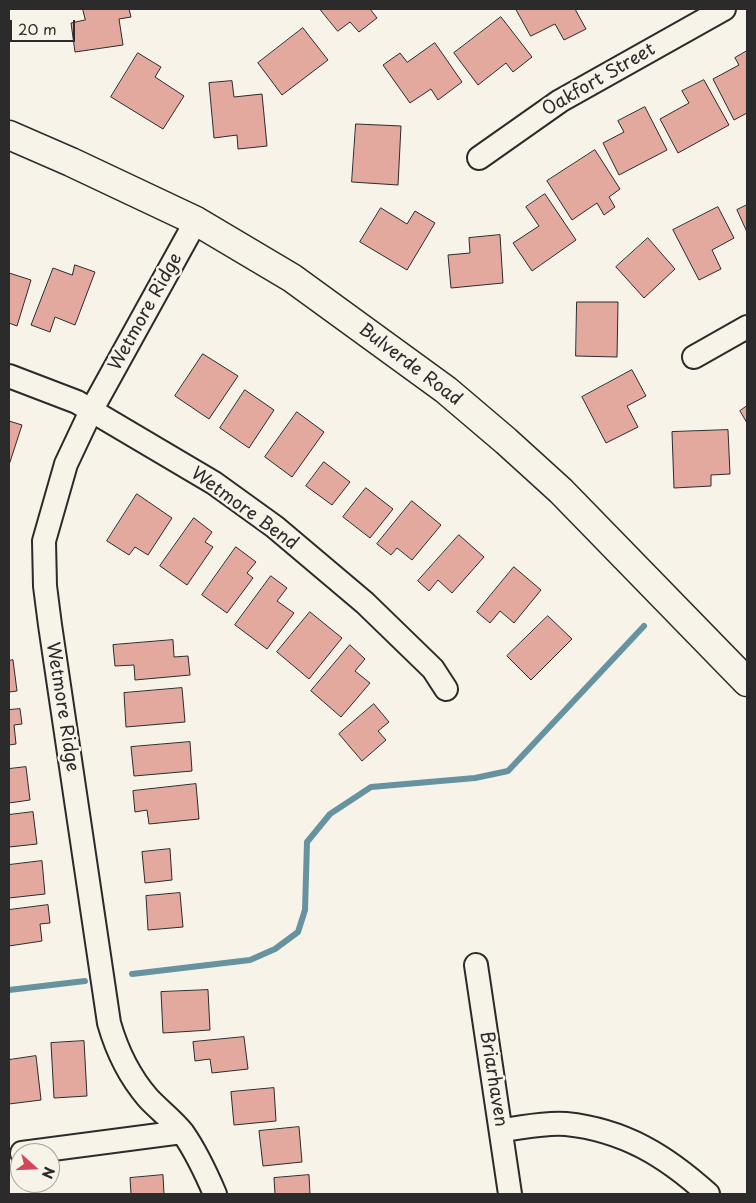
<!DOCTYPE html>
<style>
body{margin:0}
#map{position:relative;width:756px;height:1203px;overflow:hidden;background:#f7f3e8;font-family:"Playpen Sans",sans-serif}
canvas{display:block}
.frame{position:absolute;inset:0;border:10px solid #2b2b2b;pointer-events:none}
.north{position:absolute;left:10px;top:1143px;width:50px;height:50px;box-sizing:border-box;background:#f7f3e8;border:1px solid #a5a39c;border-radius:50%;rotate:110deg;font-size:14px;font-weight:700;line-height:20px;text-align:center;color:#2b2b2b}
.north::after{content:'';display:block;margin:auto;width:18px;height:22px;background:#d1495b;clip-path:polygon(50% 0,100% 100%,50% 72%,0 100%)}
.scale{position:absolute;left:10px;top:20px;width:65px;height:22px;box-sizing:border-box;border:2px solid #2b2b2b;border-top:0;padding-left:6px;font-size:15px;line-height:18px;white-space:nowrap;color:#2b2b2b;-webkit-text-stroke:4px #f7f3e8;paint-order:stroke}
</style>
<div id="map">
<canvas width="756" height="1203"></canvas>
<div class="frame"></div>
<div class="north">N</div>
<div class="scale">20 m</div>
</div>
<script>
const c = document.querySelector('canvas').getContext('2d');
c.lineJoin = 'round';
function stroke(path, color, width, dash) { c.strokeStyle = color; c.lineWidth = width; c.lineCap = dash ? 'butt' : 'round'; c.setLineDash(dash || []); c.stroke(path); }
function fill(path, color) { c.fillStyle = color; c.fill(path, 'evenodd'); }
function drawText(font, color, halo, rows, align = 'center') {
  c.font = font + ' "Playpen Sans",sans-serif'; c.lineWidth = 5; c.setLineDash([]); c.textBaseline = 'middle'; c.strokeStyle = halo; c.fillStyle = color; for (const [text, x, y, turn = 0] of rows) {
    c.save(); c.translate(x, y); c.rotate((+turn || 0) * Math.PI / 180); c.textAlign = isNaN(turn) ? turn : align; if (halo) c.strokeText(text, 0, 0); c.fillText(text, 0, 0); c.restore();
  }
}
stroke(new Path2D(`
 M132,974L250,960L275,949L298,932L305,910L307,842L330,814L371,787L475,778L508,771L644,626
 M9,990L85,981`), '#66939f', 6);
const building = new Path2D(`
 M83,9H129L131,17L119,19L123,45L75,52L71,23L85,20Z
 M320,9H370L377,18L359,32L350,22L338,31Z
 M516,9H575L586,29L564,40L555,24L531,36Z
 M501,17L532,57L513,72L506,63L478,85L454,53Z
 M303,28L328,60L282,95L258,63Z
 M435,43L462,82L438,100L431,89L410,103L383,65L400,53L407,62Z
 M747,51V113L734,120L713,79L739,65L735,58Z
 M138,53L161,67L155,77L184,96L163,129L111,97Z
 M704,80L729,125L678,153L660,119L689,103L682,91Z
 M232,81L234,97L262,94L267,146L238,149L237,135L214,138L209,83Z
 M645,107L667,150L619,175L603,143L624,132L618,121Z
 M356,124L401,126L398,185L352,182Z
 M595,150L620,189L609,197L615,207L604,215L597,203L572,220L547,181Z
 M545,194L576,240L532,271L513,243L539,226L526,207Z
 M747,205V232L737,210Z
 M718,207L734,238L712,250L721,269L699,280L673,230Z
 M381,208L407,224L415,211L435,223L407,270L360,242Z
 M500,235L503,283L451,288L448,255L470,253L469,238Z
 M648,238L675,269L644,298L616,267Z
 M75,265L95,272L75,325L55,317L50,332L31,325L53,268L72,275Z
 M9,273L31,280L17,326L9,323Z
 M577,302H618L617,357L576,356Z
 M203,354L238,376L209,419L175,396Z
 M632,370L646,396L627,406L638,427L606,443L582,397Z
 M245,390L274,410L249,448L220,428Z
 M747,406V423L740,411Z
 M297,412L324,432L292,477L265,457Z
 M9,421L22,425L9,465Z
 M728,430L730,474L711,475V486L674,488L672,432Z
 M324,462L350,482L332,505L306,486Z
 M366,488L393,509L370,538L343,517Z
 M137,494L172,518L148,555L135,547L129,555L107,541Z
 M412,501L441,525L412,560L397,548L391,555L377,544Z
 M194,518L212,532L205,542L213,547L187,585L160,566Z
 M459,535L484,557L452,593L438,580L429,591L418,581Z
 M236,547L256,562L247,573L253,578L227,613L202,595Z
 M514,567L541,590L514,623L500,611L490,623L477,612Z
 M271,576L287,588L277,601L294,613L267,649L235,625Z
 M310,612L342,638L309,679L277,652Z
 M548,616L572,639L531,680L507,656Z
 M173,640L174,657L188,656L190,675L135,680L134,665L115,666L113,645Z
 M350,645L365,659L355,671L370,683L341,717L311,691Z
 M13,660L17,691L9,692V661Z
 M182,688L185,722L126,727L124,693Z
 M374,704L389,722L378,731L386,740L362,761L339,734Z
 M20,709L22,724L14,725L16,744L9,745V710Z
 M190,742L192,771L134,776L131,747Z
 M26,767L30,800L9,803V769Z
 M196,784L199,819L149,824L147,810L135,812L133,791Z
 M33,812L37,844L9,847V815Z
 M170,849L172,880L145,883L142,852Z
 M42,861L45,894L9,898V865Z
 M180,893L183,927L148,930L146,896Z
 M48,905L50,923L40,924L42,941L9,946V910Z
 M208,990L210,1030L163,1033L161,992Z
 M244,1037L248,1069L212,1073L210,1059L195,1061L193,1042Z
 M84,1041L87,1096L54,1098L51,1043Z
 M36,1056L41,1100L9,1104V1060Z
 M274,1088L276,1121L234,1125L231,1092Z
 M299,1127L302,1162L263,1166L259,1131Z
 M163,1175L164,1194H131L130,1178Z
 M309,1175L310,1194H275L274,1178Z`);
fill(building, '#e3a99f');
stroke(building, '#2b2b2b', 1);
const minor = new Path2D(`
 M479,158L560,101L724,9
 M196,221L91,411L66,464L44,541L45,586L50,625L109,1023C117,1051 129,1076 148,1098C159,1110 173,1120 183,1133C197,1153 206,1173 215,1194
 M694,357L747,327
 M9,376L77,402L214,483L275,527L365,603L433,669L446,689
 M476,965L510,1194
 M501,1130C521,1128 545,1122 566,1124C624,1130 666,1156 708,1194
 M22,1153L182,1132`);
const secondary = new Path2D(`
 M9,135L71,162L196,221L292,278L446,390L506,441L561,491L747,682`);
stroke(minor, '#2b2b2b', 26);
stroke(secondary, '#2b2b2b', 31);
stroke(minor, '#f7f3e8', 22);
stroke(secondary, '#f7f3e8', 28);
drawText('18px', '#2b2b2b', '#f7f3e8', [
 ["Oakfort Street",599,80,-30],
 ["Wetmore Ridge",146,312,-61],
 ["Bulverde Road",410,365,37],
 ["Wetmore Bend",244,509,36],
 ["Wetmore Ridge",62,707,81],
 ["Briarhaven",493,1079,81]
]);
</script>
